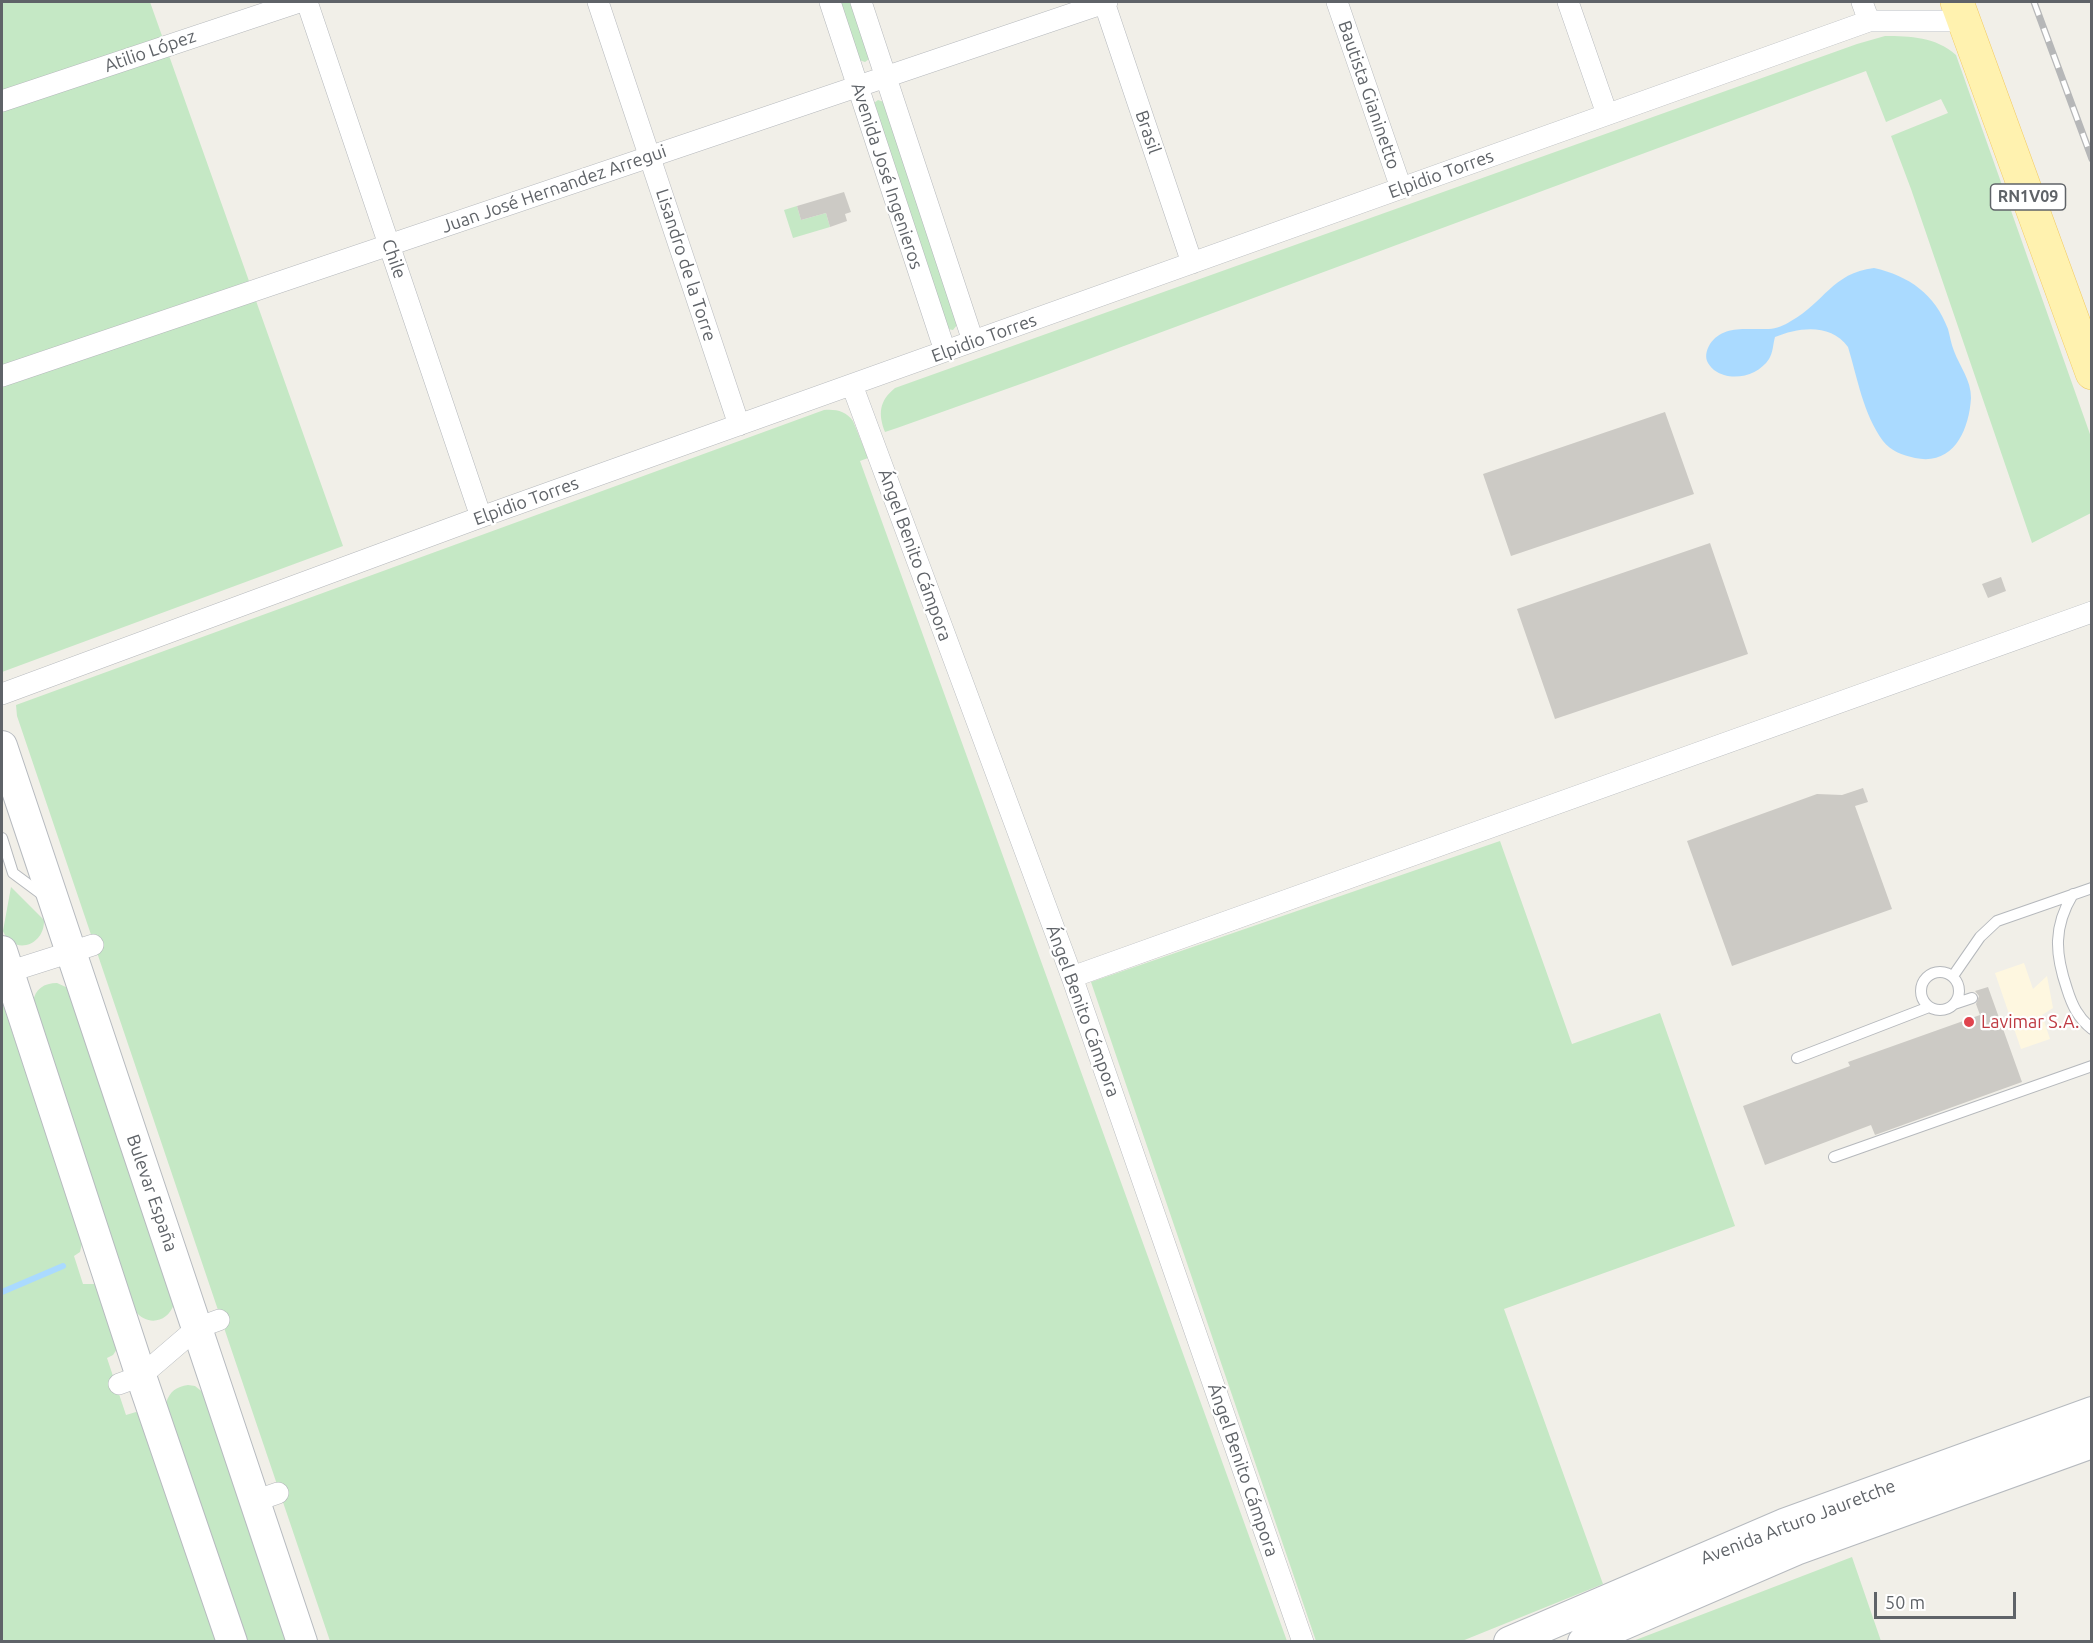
<!DOCTYPE html>
<meta charset="utf-8">
<style>
body{margin:0}
#map{position:relative;width:2093px;height:1643px;overflow:hidden;background:#f1efe8;font-family:Ubuntu,sans-serif}
canvas{display:block}
.frame{position:absolute;inset:0;border:3px solid #5f6368;pointer-events:none}
.scale{position:absolute;left:1874px;top:1592px;width:142px;height:27px;box-sizing:border-box;border:3px solid #5f6368;border-top:0;padding-left:8px;font-size:18px;line-height:21px;white-space:nowrap;color:#5f6368;-webkit-text-stroke:4px #fff;paint-order:stroke}
</style>
<div id="map">
<canvas width="2093" height="1643"></canvas>
<div class="frame"></div>
<div class="scale">50 m</div>
</div>
<script>
const c = document.querySelector('canvas').getContext('2d');
c.lineJoin = 'round';
function fill(path, color) { c.fillStyle = color; c.fill(path, 'evenodd'); }
function stroke(path, color, width, dash) { c.strokeStyle = color; c.lineWidth = width; c.lineCap = dash ? 'butt' : 'round'; c.setLineDash(dash || []); c.stroke(path); }
function drawText(font, color, halo, rows, align = 'center') {
  c.font = font + ' Ubuntu,sans-serif'; c.lineWidth = 4.5; c.setLineDash([]); c.textBaseline = 'middle'; c.strokeStyle = halo; c.fillStyle = color; for (const [text, x, y, turn = 0] of rows) {
    c.save(); c.translate(x, y); c.rotate((+turn || 0) * Math.PI / 180); c.textAlign = isNaN(turn) ? turn : align; if (halo) c.strokeText(text, 0, 0); c.fillText(text, 0, 0); c.restore();
  }
}
fill(new Path2D(`
 M2024,963L2033,989L2047,976L2053,1008L2042,1015L2050,1039L2021,1049L1995,973Z`), '#fef7e0');
fill(new Path2D(`
 M2,2H150L343,546L2,672Z
 M839,2H852L869,59L865,62L859,60Z
 M1885,36C1910,36 1936,37 1956,55L2091,437V513L2032,543L1911,189L1891,136L1948,113L1941,99L1886,122L1866,71L1043,376L897,428L885,432C878,414 879,401 895,388L1857,44Z
 M878,100L884,102L957,325L953,330L948,329L874,103Z
 M797,206L801,220L826,213L830,227L793,238L784,210Z
 M824,410C836,409 846,411 853,421L868,458L860,461L1287,1641H330L17,716L16,705Z
 M1500,841L1572,1044L1660,1013L1735,1226L1504,1309L1603,1584L1462,1641H1316L1091,982Z
 M11,887L44,920C45,946 13,956 3,931Z
 M57,983L68,988L174,1304C168,1322 148,1327 135,1311L33,1002C35,989 44,983 57,983Z
 M2,1001L82,1243L80,1252L74,1256L83,1284H95L97,1287L117,1349L113,1355L107,1358L126,1415L136,1412L140,1414L216,1641H2Z
 M188,1385L195,1386L205,1394L289,1641H244L166,1403C170,1391 176,1387 188,1385Z
 M1852,1557L1881,1641H1633Z`), '#c5e8c5');
fill(new Path2D(`
 M1874,268C1909,276 1935,294 1948,329C1950,336 1951,344 1954,351C1960,367 1971,380 1971,398C1969,431 1953,466 1915,458C1902,455 1891,451 1883,441C1863,413 1858,380 1848,347C1831,323 1799,327 1775,337C1773,344 1773,353 1769,359C1760,373 1740,380 1724,375C1717,373 1710,368 1707,361C1705,355 1707,349 1710,344C1723,324 1749,330 1769,329C1776,329 1785,325 1791,321C1824,303 1832,273 1874,268Z`), '#aadaff');
stroke(new Path2D(`
 M2,1292L63,1266`), '#aadaff', 6);
fill(new Path2D(`
 M844,192L851,212L845,214L847,221L830,227L826,213L801,220L797,206Z
 M1665,412L1694,494L1511,556L1483,474Z
 M1710,543L1748,654L1555,719L1517,609Z
 M2001,577L2006,591L1988,598L1982,584Z
 M1863,788L1868,802L1855,806L1892,909L1732,966L1687,841L1817,794L1842,795Z
 M1988,987L2022,1082L1875,1135L1871,1125L1765,1165L1743,1106L1850,1066L1848,1062L1980,1015L1976,1004L1979,996L1975,991Z`), '#cccac5');
const lane = new Path2D(`
 M2,838L13,873L44,896
 M2073,894C2053,927 2055,954 2067,989C2072,1005 2078,1018 2092,1029
 M1921 991a19 19 0 1 1 38 0a19 19 0 1 1-38 0Z
 M1953,976L1980,937L1997,921L2092,888
 M1954,1004L1972,998
 M1797,1058L1929,1007
 M1834,1157L2092,1066`);
const street = new Path2D(`
 M307,2L481,517
 M598,2L739,425
 M830,2L945,351
 M861,2L973,341
 M1104,2L1192,263
 M1337,2L1401,188
 M1568,2L1607,114
 M1862,2L1869,21
 M2,101L299,2
 M2,376L1107,2
 M852,385L1072,977L1303,1642
 M2,694L481,517L1869,21H1964
 M2,974L93,945
 M1072,977L2092,612
 M119,1384L141,1376L197,1328L219,1320
 M255,1501L278,1493`);
const secondary = new Path2D(`
 M2,746L302,1642
 M2,951L141,1376L232,1642
 M1509,1642L1786,1523L2092,1412
 M1583,1642L1796,1550L2092,1443`);
const primary = new Path2D(`
 M1957,2L2092,373`);
stroke(lane, '#b5b8bc', 12);
stroke(street, '#b5b8bc', 22);
stroke(secondary, '#b6babf', 32);
stroke(primary, '#f2c960', 34);
stroke(lane, '#fff', 10);
stroke(street, '#fff', 21);
stroke(secondary, '#fff', 30);
stroke(primary, '#fff2af', 33);
const rail = new Path2D(`
 M2034,2L2092,159`);
stroke(rail, '#b6b7b8', 7);
stroke(rail, '#fff', 4.5, [14]);
for (const [x, y, r, color] of [
 [1969,1022,6,"#e0444e"]
]) { const dot = new Path2D(); dot.arc(x, y, r, 0, 2 * Math.PI); c.fillStyle = color; c.fill(dot); stroke(dot, '#fff', 2); }
for (const [x, y, w] of [
 [2028,197,75]
]) { const box = new Path2D(); box.roundRect(x - w / 2, y - 13, w, 26, 4.5); c.fillStyle = '#fff'; c.fill(box); stroke(box, '#5f6368', 1.5); }
drawText('bold 16px', '#5f6368', null, [
 ["RN1V09",2028,197]
]);
drawText('18px', '#5f6368', '#fff', [
 ["Atilio López",150,51,-19],
 ["Bautista Gianinetto",1369,95,71],
 ["Brasil",1148,132,71],
 ["Elpidio Torres",1441,174,-20],
 ["Avenida José Ingenieros",887,176,72],
 ["Juan José Hernandez Arregui",554,189,-19],
 ["Chile",394,259,71],
 ["Lisandro de la Torre",686,265,72],
 ["Elpidio Torres",984,338,-20],
 ["Elpidio Torres",526,501,-20],
 ["Ángel Benito Cámpora",915,555,70],
 ["Ángel Benito Cámpora",1083,1011,70],
 ["Bulevar España",152,1193,71],
 ["Ángel Benito Cámpora",1243,1470,71],
 ["Avenida Arturo Jauretche",1798,1522,-21]
]);
drawText('18px', '#be3a42', '#fff', [
 ["Lavimar S.A.",1981,1022]
], 'left');
</script>
